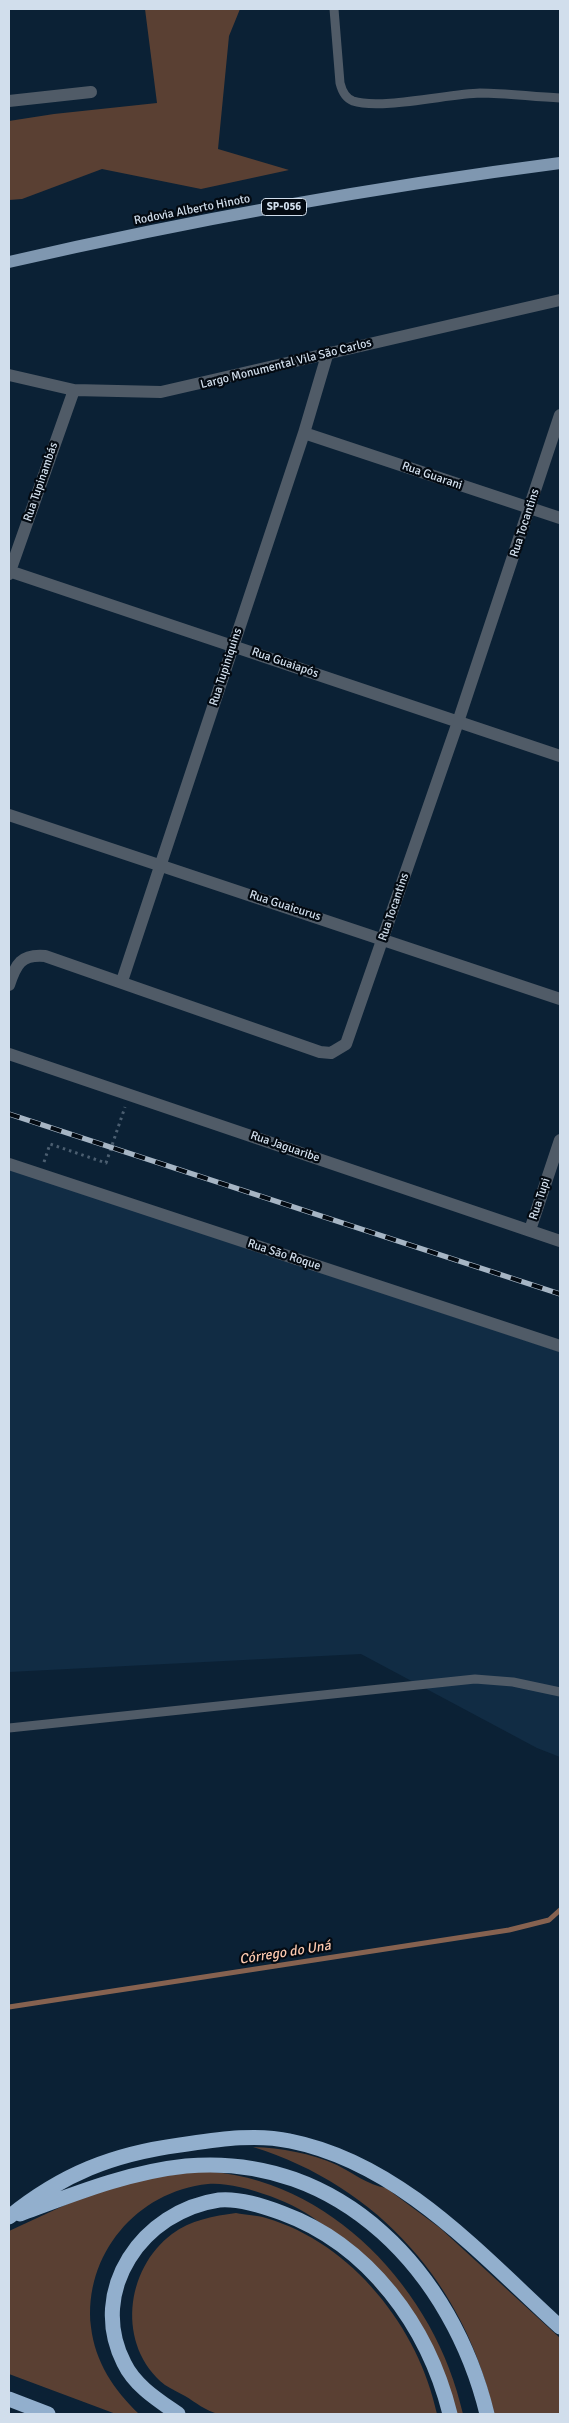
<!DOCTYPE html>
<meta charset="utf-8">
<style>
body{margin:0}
#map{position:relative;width:569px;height:2423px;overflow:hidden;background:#0b2135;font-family:Signika,sans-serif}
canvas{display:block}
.frame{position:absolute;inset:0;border:10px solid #d1deec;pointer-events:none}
</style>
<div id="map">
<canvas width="569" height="2423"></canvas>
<div class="frame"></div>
</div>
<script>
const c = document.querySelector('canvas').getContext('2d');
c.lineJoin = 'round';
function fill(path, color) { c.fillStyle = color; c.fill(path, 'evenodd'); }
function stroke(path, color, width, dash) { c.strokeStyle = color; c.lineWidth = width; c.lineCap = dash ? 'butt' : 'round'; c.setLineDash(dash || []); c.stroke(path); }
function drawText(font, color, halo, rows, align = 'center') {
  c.font = font + ' Signika,sans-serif'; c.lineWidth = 4.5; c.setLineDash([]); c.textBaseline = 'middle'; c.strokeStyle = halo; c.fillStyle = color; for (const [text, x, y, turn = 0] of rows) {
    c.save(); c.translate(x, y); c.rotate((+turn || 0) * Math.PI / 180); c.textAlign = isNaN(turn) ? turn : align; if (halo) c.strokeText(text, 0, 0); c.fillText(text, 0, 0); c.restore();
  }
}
fill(new Path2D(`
 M9,1169L560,1352V1757L537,1748L361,1654L9,1672Z`), '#112c44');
fill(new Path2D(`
 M145,9H240L229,36L218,149L289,170L201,189L102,169L22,199L9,200V121L54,114L157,103Z
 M253,2147C282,2148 310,2153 337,2165C353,2173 368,2185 386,2188L440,2228L560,2338V2414H494C466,2286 379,2186 253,2147Z
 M200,2171C330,2176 436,2291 463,2414H450C443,2395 433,2356 422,2340C411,2323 394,2307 380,2292C360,2269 342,2243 320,2223C298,2203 237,2181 208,2184C137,2191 83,2255 91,2327C95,2362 114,2390 139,2414H116L9,2374V2231L91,2193L122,2182Z
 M236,2213C246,2215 257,2215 266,2218C352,2243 419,2328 437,2414C384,2414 331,2414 278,2414C261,2414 234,2418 218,2414C206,2411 195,2402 185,2396C178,2392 171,2389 165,2385C116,2346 125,2269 172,2234C190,2220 214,2216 236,2213Z`), '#5a4033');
stroke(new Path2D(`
 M9,2007L509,1930L549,1920L560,1910`), '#866250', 5);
stroke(new Path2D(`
 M44,1162L50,1144L106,1163L125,1107`), '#4b5e70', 3, [2.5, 4]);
stroke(new Path2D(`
 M334,9L340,83C342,91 345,98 353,101C380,110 448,94 480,93C507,93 533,97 560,98
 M9,1728L475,1679L513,1682L560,1692`), '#505b67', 9);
stroke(new Path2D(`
 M9,101L91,92
 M9,375L74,390L161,392L560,300
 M304,433L560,518
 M9,571L560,756
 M9,574L74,390
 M9,815L560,999
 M122,981L304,433L328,352
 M9,985C16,964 21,954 45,956L320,1052L331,1053L346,1044L458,722L560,415
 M9,1054L560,1241
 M530,1230L560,1140`), '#505b67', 12);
stroke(new Path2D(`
 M9,1164L560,1346`), '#505b67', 12);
stroke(new Path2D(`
 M9,262C191,220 375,187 560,163`), '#7f97b0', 12);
stroke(new Path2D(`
 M20,2214C74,2194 128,2172 186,2166C341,2152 453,2274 487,2414
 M9,2217C62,2174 113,2154 180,2145C215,2140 255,2133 290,2141C400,2163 480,2254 560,2327
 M9,2399L48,2414
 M178,2414C158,2400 135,2386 124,2363C87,2290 143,2211 219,2200C239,2198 263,2206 282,2213C369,2245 428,2326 450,2414`), '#92afcd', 15);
const rail = new Path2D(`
 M9,1114L560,1294`);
stroke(rail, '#a6b5c4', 5.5);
stroke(rail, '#030a12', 4, [11]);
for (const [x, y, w] of [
 [284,207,45]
]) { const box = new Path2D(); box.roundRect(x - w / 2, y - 8.5, w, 17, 4); c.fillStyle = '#030a12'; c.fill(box); stroke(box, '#d1deec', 1); }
drawText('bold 11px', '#d1deec', null, [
 ["SP-056",284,207]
]);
drawText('12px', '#d1deec', '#030a12', [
 ["Rodovia Alberto Hinoto",192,210,-11],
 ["Largo Monumental Vila São Carlos",286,364,-14],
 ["Rua Guarani",432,476,19],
 ["Rua Tupinambás",41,482,-71],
 ["Rua Tocantins",525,523,-72],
 ["Rua Guaiapós",285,663,19],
 ["Rua Tupiniquins",226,667,-72],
 ["Rua Guaicurus",285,906,18],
 ["Rua Tocantins",394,907,-71],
 ["Rua Jaguaribe",285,1147,19],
 ["Rua Tupi",540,1199,-72],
 ["Rua São Roque",284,1255,18]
]);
drawText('italic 14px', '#fcc9af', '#030a12', [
 ["Córrego do Uná",285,1953,-9]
]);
</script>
